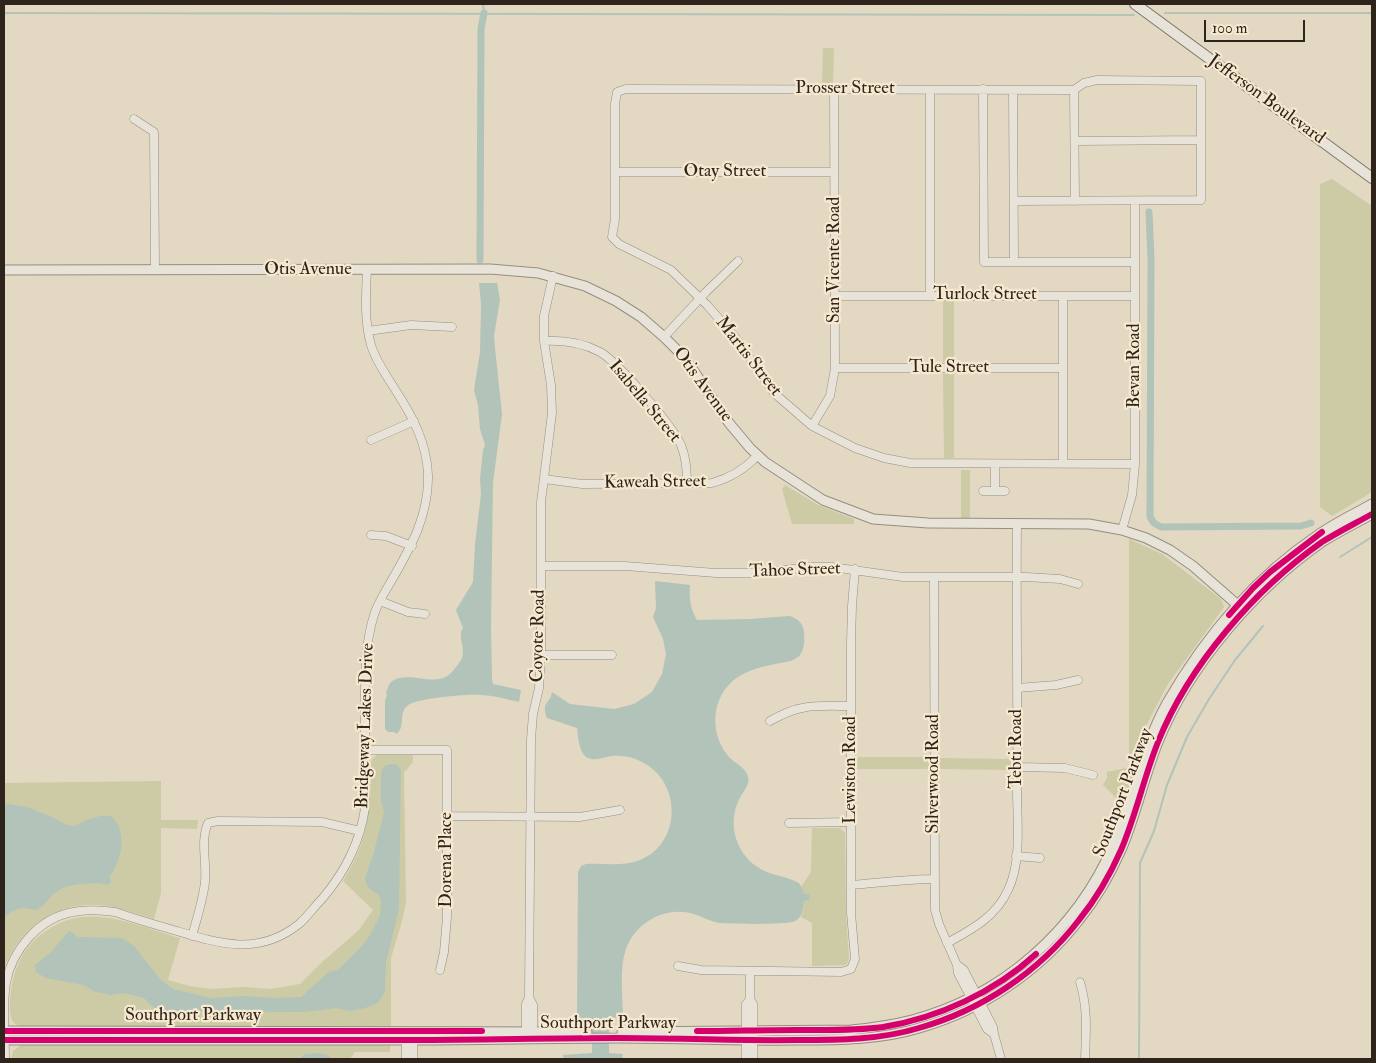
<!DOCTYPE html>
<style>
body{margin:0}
#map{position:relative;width:1376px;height:1063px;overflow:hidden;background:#e3d8c2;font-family:"IM FELL Double Pica",serif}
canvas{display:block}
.frame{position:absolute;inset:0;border:5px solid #2f241c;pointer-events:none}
.scale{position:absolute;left:1204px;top:20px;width:101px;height:22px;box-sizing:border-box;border:2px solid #2f241c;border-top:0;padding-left:6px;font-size:15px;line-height:18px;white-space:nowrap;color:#2f241c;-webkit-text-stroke:4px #f6e9cf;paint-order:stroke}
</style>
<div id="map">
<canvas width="1376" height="1063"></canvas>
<div class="frame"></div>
<div class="scale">100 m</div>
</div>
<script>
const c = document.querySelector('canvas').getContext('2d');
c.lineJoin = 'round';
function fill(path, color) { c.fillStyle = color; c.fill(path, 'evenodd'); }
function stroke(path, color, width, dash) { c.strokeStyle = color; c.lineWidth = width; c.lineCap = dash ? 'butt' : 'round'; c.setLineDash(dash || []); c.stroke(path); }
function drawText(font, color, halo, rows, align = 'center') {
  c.font = font + ' "IM FELL Double Pica",serif'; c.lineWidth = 4.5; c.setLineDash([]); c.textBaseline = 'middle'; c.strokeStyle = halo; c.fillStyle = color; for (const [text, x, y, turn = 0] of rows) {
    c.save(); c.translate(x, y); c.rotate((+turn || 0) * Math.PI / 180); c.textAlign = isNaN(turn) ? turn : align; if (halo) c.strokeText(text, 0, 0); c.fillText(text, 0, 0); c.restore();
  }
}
fill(new Path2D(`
 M823,48H834L833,84H822Z
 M1332,179L1372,206V492L1332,516L1320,507V184Z
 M943,301H954V363L943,362Z
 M943,374H954V458H944Z
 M961,470H970V519H961Z
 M785,485L818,505L854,519V524H792L782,489Z
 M1129,539L1162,554L1221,599L1224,607L1168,684L1129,758Z
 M377,755H413V762L404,773L406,902L402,921L391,958V1027H24C19,1026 15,1025 12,1020C7,1008 12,979 17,967C20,959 25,951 30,945C44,929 63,919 83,917C111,913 152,930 180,938L168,980L189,986L211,989L242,987L271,989L300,984L321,963L359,930L373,910L343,881C368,842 371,809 371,763L372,759Z
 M857,757H929V769H857Z
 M940,758L1011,759V770L940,769Z
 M1126,768L1133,770L1123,805L1103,785L1107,778V772Z
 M161,781V820H198L197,829L161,828V893L154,919C135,914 117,906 98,905C55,902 16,931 4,970V783Z
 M812,828H840L845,833L846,915L849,958L847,964L844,965L812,966V923L801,917L803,911L804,901L810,900L804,895L801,887L811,872Z
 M21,1045H390V1052H355L350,1059H332L302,1055L297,1059H11L13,1051Z`), '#cccba5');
fill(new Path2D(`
 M479,283H497L500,300L494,336L495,348L502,414L493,483L491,626L492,679L493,684L521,690L519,702C506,699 493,695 480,695C466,694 416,698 407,706C398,714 406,728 396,734L394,732H388L385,729V700L387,695L386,692C388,689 388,685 391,682C408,669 435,689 451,673C454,670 460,662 462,658C466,648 457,636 463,628L456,610L473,582L475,544L481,494L480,479L483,450L485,445L480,429L478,405L474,390L480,352L481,304Z
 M655,581L690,585C689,597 690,609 697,620L750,619L790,616C795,618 799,620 802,625C806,633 805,652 798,657C793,661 786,662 780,663C755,668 732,673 720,698C711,717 715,742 730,758C735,763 744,767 747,774C752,784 742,792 738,802C728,825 736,852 756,866C769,876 785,875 799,883L802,888L804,894H809L810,900L804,901C803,909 803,917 795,921C788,925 730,924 719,923C710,921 703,917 694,914C669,906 641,919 629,942C618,963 623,994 623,1017L609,1018V1053L623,1054L622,1059H564L563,1055L592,1053V1018H577L578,872L581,866L586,864C605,863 622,867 640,860C682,843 682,782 642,762C633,757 623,755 612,756C604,757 595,762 586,757C579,751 578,737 577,728L547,718C541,700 550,705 552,692L570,704L614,709L634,704L652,692L662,674L666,654L663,639L653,617L656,608Z
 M396,764L401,770L399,908L386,963L385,991L378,1003L365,1008L350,1011L336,1008L305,1012L162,1011L154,1008L144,998L124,993L111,995L93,991L84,985L46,978L36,972L35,965L51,952L69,931L78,937L122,938L134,946L160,979L173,989L211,998L244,996L275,998L301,997L330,971L338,970L362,946L370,935L380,915L381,902L379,895L371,890L366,884L365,878L374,852L384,812L381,801V776L382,769L386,765Z
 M8,804L27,807L52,817L67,825L75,826L87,820L100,816H111C128,831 122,859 110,876L111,882L108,885C98,881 65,884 56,892C48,898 45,906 36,910C20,907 17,907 4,917V805Z
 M319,1053L328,1055L332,1059H297L305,1054Z`), '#b2c3ba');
stroke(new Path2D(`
 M483,4L484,13
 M4,13L1134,15
 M1165,13H1372
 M1340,557L1372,537
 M1139,1059L1140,863L1154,831L1167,785L1187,737L1209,699L1235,660L1263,626`), '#b2c3ba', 2);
stroke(new Path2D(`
 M1149,212L1151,260L1150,517L1154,523L1161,527L1301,526L1311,523
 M480,260L481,29L484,13`), '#b2c3ba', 7);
const minor = new Path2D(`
 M983,89L984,262H1135
 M1013,90L1014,262
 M1074,90L626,89L617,92L615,104V219L612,237L619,244L671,270L707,305L735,337L774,393L812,426L855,448L884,458L910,463L1135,464
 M1074,90L1075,201
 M134,119L154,132L155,270
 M1075,141L1201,140
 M615,172H834
 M1014,201L1201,200V81L1097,80L1084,83L1074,90
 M930,295V90
 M835,296H1135
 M1063,296V463
 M368,331L411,325L452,327
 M664,337L706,292L738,261
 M544,341C563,340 583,343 600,352C619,363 672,425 681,445C686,457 687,470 687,483
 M835,368H1063
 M812,426L830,396L835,368L834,89
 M371,440L414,421
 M995,464V491
 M544,479L582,484L712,483C730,478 744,470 757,456
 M983,491H1005
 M1122,530L1132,495L1135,464V201
 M371,535L386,536L412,546
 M541,566H625L716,573H760L809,567H832L903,577H1026L1060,579L1078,584
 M934,578L935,910L939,924L957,965L958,973L987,1029L994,1034L993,1027L964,970L957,965
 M380,601L408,612L425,614
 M541,655H612
 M1017,688L1056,685L1078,680
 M770,721C801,703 817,706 851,706
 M366,750H447V917L444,952L440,970
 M1017,767L1065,768L1093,775
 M447,816L580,817L620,810
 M789,823L852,822
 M1016,856L1040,858
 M852,885C879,883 906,879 934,879
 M192,936C197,918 203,900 205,882C207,863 200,841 208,823L218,821L322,822L360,831
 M947,943C971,930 996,917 1008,890C1022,862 1017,820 1017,789C1018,701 1016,613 1017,524
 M678,966L701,970L841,972L851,969L855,959L851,913V643L852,606L855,569
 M750,971V999L753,1004V1059
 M1080,982C1088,1008 1086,1033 1085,1059
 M994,1034L1001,1059
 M406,1036V1059
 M413,1036V1059
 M526,1037V1004L529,997
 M533,1037V1005L529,997L531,739L533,714L539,688L541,655V502L552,413L551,385L544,341V316L553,276
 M5,1059C5,1035 2,1007 6,983C12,950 39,918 73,912C87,909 101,910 115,912C135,919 156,925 177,931C220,944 259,956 299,924C307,917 314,907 322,899C345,872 360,843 365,808C365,776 365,745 365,713C365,680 364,647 374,615C378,602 386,590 393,578C412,545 429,514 428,475C427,444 413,417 396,391C387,376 376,362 371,345C364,321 366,294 367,269
 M746,1059V1004L750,999`);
const tertiary = new Path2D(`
 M4,270L490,269L538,273L585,286L616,301L641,317L664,337L685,358L729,423L750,448L765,462L823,500L873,519L928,523L1089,524L1122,530L1146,538L1170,550L1193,566L1241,608
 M4,1031L587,1032
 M622,1032L851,1030C871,1028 892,1025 912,1020C1002,996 1076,931 1113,846C1134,799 1142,748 1167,703C1205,637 1254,578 1318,535C1335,523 1354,514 1372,504
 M4,1040C140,1040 276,1041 413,1040C481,1040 549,1038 617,1038C677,1038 737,1041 797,1040C838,1040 880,1040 919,1028C982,1010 1039,972 1079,920C1096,899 1110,875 1121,850C1136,815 1144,777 1158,742C1189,665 1255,589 1322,542C1338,532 1356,523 1372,514`);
const secondary = new Path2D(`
 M1135,4L1372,178`);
stroke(minor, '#958e81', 9);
stroke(tertiary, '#958e81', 11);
stroke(secondary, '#7d766a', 12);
stroke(minor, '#e8e3d8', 8);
stroke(tertiary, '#e8e3d8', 9);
stroke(secondary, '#e8e3d8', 10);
stroke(new Path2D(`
 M1229,615L1253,588L1270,572L1322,532
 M4,1031H482
 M697,1031C730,1031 763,1030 796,1030C825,1030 854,1031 883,1027C938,1018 995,992 1036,954
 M4,1040C140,1040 276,1041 413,1040C481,1040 549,1038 617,1038C677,1038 737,1041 797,1040C838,1040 880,1040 919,1028C982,1010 1039,972 1079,920C1096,899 1110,875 1121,850C1136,815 1144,777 1158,742C1189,665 1255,589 1322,542C1338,532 1356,523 1372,514`), '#d6006c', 6);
drawText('18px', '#2f241c', '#f6e9cf', [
 ["Prosser Street",845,89],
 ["Jefferson Boulevard",1266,100,36],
 ["Otay Street",725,172],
 ["San Vicente Road",835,260,-90],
 ["Otis Avenue",308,270],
 ["Turlock Street",985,295],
 ["Martis Street",748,357,52],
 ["Bevan Road",1135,366,-90],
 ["Tule Street",949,368],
 ["Otis Avenue",702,385,54],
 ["Isabella Street",644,402,50],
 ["Kaweah Street",655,483,-1],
 ["Tahoe Street",795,571,-2],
 ["Coyote Road",539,636,-89],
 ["Bridgeway Lakes Drive",366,726,-88],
 ["Tebti Road",1017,749,-90],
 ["Lewiston Road",851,770,-90],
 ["Silverwood Road",934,774,-90],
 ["Southport Parkway",1124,793,-69],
 ["Dorena Place",447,860,-90],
 ["Southport Parkway",193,1016],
 ["Southport Parkway",608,1024]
]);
</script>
